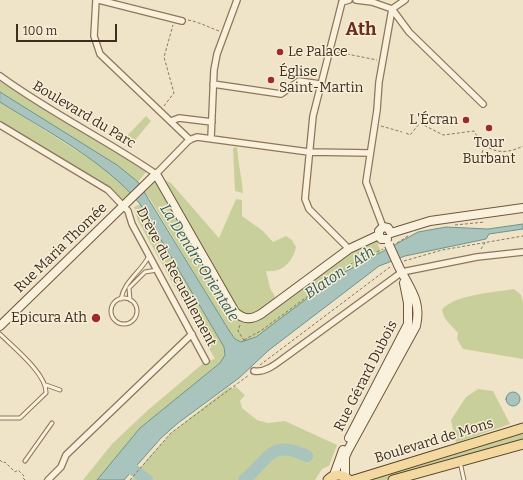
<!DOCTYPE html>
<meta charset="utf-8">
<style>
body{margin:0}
#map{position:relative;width:523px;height:480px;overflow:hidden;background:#f0e4c8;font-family:Bitter,serif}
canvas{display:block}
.scale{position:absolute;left:16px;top:24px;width:101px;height:18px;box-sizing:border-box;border:2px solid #3d2e20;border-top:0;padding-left:5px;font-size:12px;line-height:14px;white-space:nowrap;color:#3d2e20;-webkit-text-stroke:3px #f7eed8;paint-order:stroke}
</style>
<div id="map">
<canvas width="523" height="480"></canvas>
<div class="scale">100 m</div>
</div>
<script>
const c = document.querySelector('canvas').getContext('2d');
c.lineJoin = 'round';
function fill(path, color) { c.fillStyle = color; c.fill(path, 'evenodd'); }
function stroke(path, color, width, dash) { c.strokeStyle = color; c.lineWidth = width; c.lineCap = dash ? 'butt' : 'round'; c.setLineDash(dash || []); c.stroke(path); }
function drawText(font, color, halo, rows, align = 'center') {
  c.font = font + ' Bitter,serif'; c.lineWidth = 3; c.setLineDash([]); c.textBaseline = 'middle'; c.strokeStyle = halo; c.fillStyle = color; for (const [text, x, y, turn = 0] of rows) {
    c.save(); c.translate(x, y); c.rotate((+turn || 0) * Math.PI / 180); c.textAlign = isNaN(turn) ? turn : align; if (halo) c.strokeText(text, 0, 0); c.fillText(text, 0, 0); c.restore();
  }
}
fill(new Path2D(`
 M0,79L145,169L146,172L138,182L117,165L0,92Z
 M0,102L106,169L133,196L124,205L114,195L0,125Z
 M146,116L151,121L131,145L123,140Z
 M237,147C238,163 242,178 243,193L235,191L233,148Z
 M155,174L163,181L165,180L171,183L219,238L236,199L242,200V216L263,231L273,242L286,236L292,240L296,247C293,262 282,273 266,271L270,288L275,297L276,304L349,249L375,237L381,252L334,278L256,337L241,342L235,339L230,332L150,199L141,188Z
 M140,204L224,347L225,355L220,363L140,428L97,480H83L112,444L148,410L206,361L215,359L138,221L134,207Z
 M514,289L521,295L523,302V359L463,349L457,339L458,333C451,324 444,321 442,310C452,295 496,292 514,289Z
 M235,386L245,395L240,401L242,408L257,420L268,423L285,421L337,445L329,466L322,469L315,480H131L148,458L171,433L229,387L232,389Z
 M478,389L493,391L510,424L456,443L451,420L466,397Z
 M523,431V442L385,480H361Z`), '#c9cf9b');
const water = new Path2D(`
 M0,92L117,165L138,182L230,332L235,339L241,342L256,337L334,278L418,232L446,227L488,229L523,224V229L489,234L486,239L405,256L379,266L269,350L239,378L178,423L161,438L124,480H97L140,428L220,363L225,355L224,347L140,204C105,161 46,131 0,102Z
 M506 399a7 7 0 1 1 14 0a7 7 0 1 1-14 0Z`);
fill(water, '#a9c4bc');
stroke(water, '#6f938a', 1);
stroke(new Path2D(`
 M126,464L147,480
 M244,480C269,460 270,438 307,456`), '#a9c4bc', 12);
const lane = new Path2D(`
 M111 311a13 13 0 1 1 26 0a13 13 0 1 1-26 0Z
 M121,299C124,281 141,272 149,256
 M130,300L129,288L145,272L157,270
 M0,334C13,347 47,374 46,393L20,418H0
 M46,385L60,390
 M25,461L52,423
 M460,462L464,480`);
const street = new Path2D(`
 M96,0L94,36L100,54L190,140
 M99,0L182,21
 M356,0L372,2L392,9L409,32L483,104
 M342,2L313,116L305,199L309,209L349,249
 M342,2L349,0
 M392,9L405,0
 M0,76C49,112 105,139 156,174L189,140L197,137L309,152L370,153
 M213,84L281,94L299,81L320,84
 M171,121L179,118L212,122
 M0,125L108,190L128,211L132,224L206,361
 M211,138L214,70L217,54L237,0
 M383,227L366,182L377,110L379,82L392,9
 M254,371C265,373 276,364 284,358L402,272L477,257L523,252
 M48,480L61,467L66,455L192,334`);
const secondary = new Path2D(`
 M391,233L430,221L523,208
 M379,235V231L383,227L388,228L391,233
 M379,235L381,239H387
 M0,326L156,174L235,312C244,320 251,320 261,314L349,249L379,235
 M349,438L408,324V303L404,283
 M334,475L343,450
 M345,476V457L348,450L416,326C422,300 409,288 398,265`);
const primary = new Path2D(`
 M328,480C335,473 343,474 349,480
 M354,480L523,428
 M393,480L523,444`);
stroke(lane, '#8d765c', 5);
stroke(street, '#8d765c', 8);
stroke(secondary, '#6f573f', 10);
stroke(primary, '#5b4430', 11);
stroke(new Path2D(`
 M188,20C199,22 208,27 219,31
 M337,52L377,60
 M164,106L174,93L164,57L173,25
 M381,126L402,132
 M406,133L410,135L420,123L443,135L474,131C485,151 501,157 523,146
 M482,153L484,146
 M455,225L485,222
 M397,243L408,236
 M481,249L485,243
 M404,261L442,250L523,236
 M240,325L238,331L245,342
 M244,340L262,330L354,262L383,249
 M260,365L390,267
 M0,460L3,463L5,462L15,472L18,470L24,476L23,478L25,480
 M130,480L171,433L249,375`), '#8d765c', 1, [3, 2]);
stroke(lane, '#faf1dc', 3);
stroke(street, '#faf1dc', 5.5);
stroke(secondary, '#faf1dc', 8);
stroke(primary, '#f3d9a0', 9);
const secondaryBridge = new Path2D(`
 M389,245L398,265`);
stroke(secondaryBridge, '#6f573f', 10, []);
stroke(secondaryBridge, '#faf1dc', 8);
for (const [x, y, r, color] of [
 [280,52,4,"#9e2a2b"],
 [271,80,4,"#9e2a2b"],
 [466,120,4,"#9e2a2b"],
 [489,128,4,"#9e2a2b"],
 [96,318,5,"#9e2a2b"]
]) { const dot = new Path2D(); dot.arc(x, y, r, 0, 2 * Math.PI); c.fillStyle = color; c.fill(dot); stroke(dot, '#f7eed8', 1.5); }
drawText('14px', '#3d2e20', '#f7eed8', [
 ["Le Palace",288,52],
 ["Église",279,72],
 ["Saint-Martin",279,88],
 ["L'Écran",458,120,"right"],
 ["Tour",489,143,"center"],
 ["Burbant",489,159,"center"],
 ["Epicura Ath",87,318,"right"]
], 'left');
drawText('14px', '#3d2e20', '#f7eed8', [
 ["Boulevard du Parc",84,115,31],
 ["Rue Maria Thomée",61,248,-44],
 ["Drève du Recueillement",176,277,62],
 ["Rue Gérard Dubois",366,376,-63],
 ["Boulevard de Mons",434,441,-17]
]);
drawText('italic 15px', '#2f5d5a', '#f7eed8', [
 ["La Dendre Orientale",199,263,58],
 ["Blaton - Ath",340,273,-34]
]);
drawText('bold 18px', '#6b2e1e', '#f7eed8', [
 ["Ath",361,30]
]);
</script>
